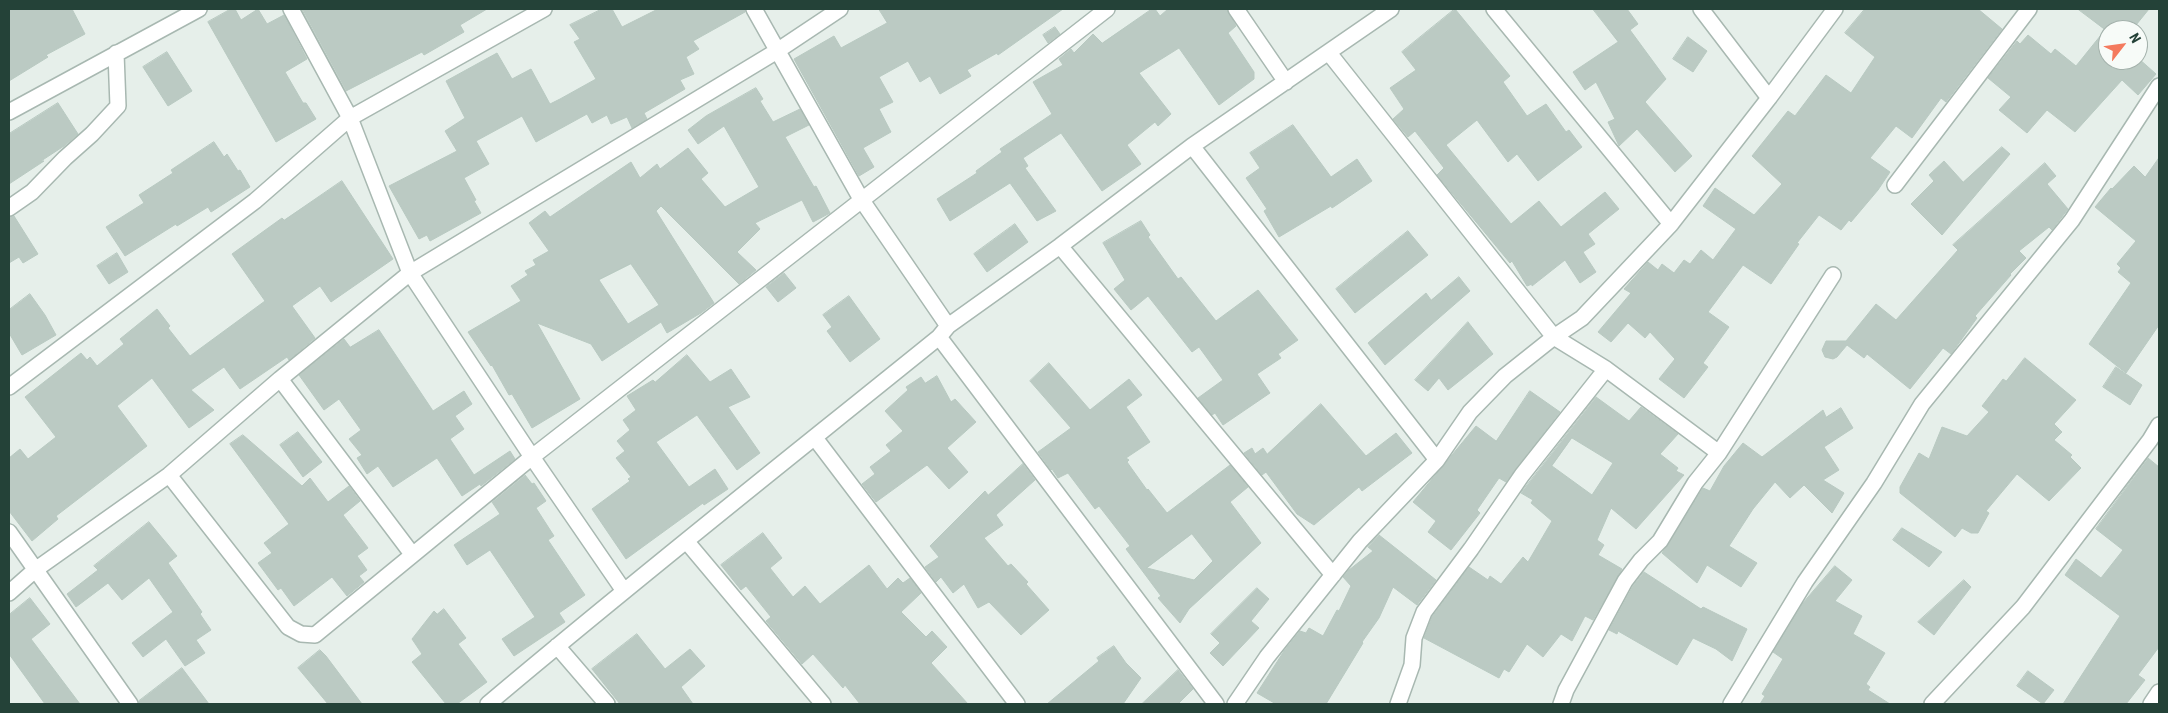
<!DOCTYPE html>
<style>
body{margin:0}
#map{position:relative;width:2168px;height:713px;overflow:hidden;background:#e6efea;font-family:"Roboto Condensed",sans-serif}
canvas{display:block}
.frame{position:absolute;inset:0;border:10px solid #244238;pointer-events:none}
.north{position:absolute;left:2098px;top:20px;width:50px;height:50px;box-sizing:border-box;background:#f7fbf8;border:1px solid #a3b1ab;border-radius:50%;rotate:60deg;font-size:14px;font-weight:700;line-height:20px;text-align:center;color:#244238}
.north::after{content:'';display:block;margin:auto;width:18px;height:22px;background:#f47a5e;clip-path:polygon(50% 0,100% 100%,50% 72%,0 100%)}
</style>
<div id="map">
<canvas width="2168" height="713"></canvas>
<div class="frame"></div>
<div class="north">N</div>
</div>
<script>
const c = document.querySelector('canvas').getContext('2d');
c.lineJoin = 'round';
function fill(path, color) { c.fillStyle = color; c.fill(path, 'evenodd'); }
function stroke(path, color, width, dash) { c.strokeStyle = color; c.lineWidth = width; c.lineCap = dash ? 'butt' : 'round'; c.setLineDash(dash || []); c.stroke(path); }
const building = new Path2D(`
 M9,9H72L85,34L46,55L48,57L9,81Z
 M231,9H235L241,20L258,9L267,24L284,15L307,59L285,72L303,103H306L316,119L276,142L208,22Z
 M302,9H487L460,25L464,32L424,55L422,52L346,91Z
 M602,9H612L622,27L658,9H745V12L693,41L699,49L686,57L694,74L680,80L685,89L644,113L647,119L632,128L627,117L611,124L607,115L592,123L587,114L536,142L522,116L476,141L489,164L464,178L476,200L474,201L481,213L430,241L427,235L419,239L389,186L457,151L445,131L465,118L446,81L497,53L512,79L531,69L550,104L560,99L596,79L574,42L580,39L570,25Z
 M879,9H1063L998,55L997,53L967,70L971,76L940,94L930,76L920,82L908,61L879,77L893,102L879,109L891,132L863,148L874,167L859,176L794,59L834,36L841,48L887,23Z
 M1152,9H1155L1160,16L1168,9H1227L1236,26L1228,33L1254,72V79L1219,105L1179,48L1139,73L1171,114L1158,126L1155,122L1127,145L1141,164L1102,191L1061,133L1023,158L1028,166L1025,168L1056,211L1037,221L1010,183L950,221L937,199L977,173L976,171L1002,152L1000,149L1052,114L1033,82L1063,65L1059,59L1071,49L1074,53L1093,34L1102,43Z
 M1455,9L1510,76L1503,82L1527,116L1546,104L1566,132L1569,130L1582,147L1538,181L1517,154L1508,162L1477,120L1446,145L1511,224L1539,201L1561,227L1605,192L1619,209L1588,234L1595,244L1583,252L1596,272L1580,283L1565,260L1532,286V284L1527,286L1512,261L1510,263L1437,175L1444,168L1415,131L1408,137L1393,119L1404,109L1390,88L1416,70L1402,52Z
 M1593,9H1627L1638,24L1630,30L1666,79L1645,102L1692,156L1675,172L1637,129L1619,146L1608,122L1615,119L1596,82L1585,90L1573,72L1618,42Z
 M1865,9H1978L2002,29L1946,102L1941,98L1912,138L1896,126L1870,158L1890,172L1878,190L1851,222L1849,220L1841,230L1819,215L1797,243L1799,244L1771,284L1743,265L1708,312L1729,327L1703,363L1708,367L1684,398L1659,379L1675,359L1650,332L1645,338L1628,323L1611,342L1598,332L1631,293L1624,289L1648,262L1658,270L1662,264L1674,273L1684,260L1690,264L1701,250L1713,260L1736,229L1703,206L1715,188L1754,215L1782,184L1752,156L1788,111L1795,116L1826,75L1851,93L1875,57L1845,33Z
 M2078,9H2149L2132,30H2108V60H2138V58L2156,74L2138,95L2122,80L2075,132L2047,110L2027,133L1999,110L2011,97L1988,78L2017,41L2020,44L2028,35L2051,54L2055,49L2076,66L2105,30Z
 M1055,27L1060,34L1048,43L1043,35Z
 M1688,37L1707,51L1693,72L1673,59Z
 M167,52L192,91L168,106L143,67Z
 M756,88L763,99L760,101L773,122L800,109L809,125L785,137L814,187L816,186L830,213L813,222L802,200L755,223L760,229L737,252L756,270L739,284L661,206L656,211L714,303L701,313L667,333L661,322L602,361L591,344L537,323L580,399L532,428L512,394L509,395L492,365L491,366L468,332L521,301L511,286L528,275L525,271L536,265L533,260L549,251L529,223L545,211L550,217L631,162L640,178L657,164L660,169L688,148L708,173L701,179L725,207L759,187L724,126L698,144L688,130L706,116ZM631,264L659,305L628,324L599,280Z
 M58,103L78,134L64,146L41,161H44L9,184V134Z
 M1293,125L1331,177L1357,159L1372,181L1332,208L1331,206L1279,237L1264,211L1267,209L1246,178L1260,168L1250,153Z
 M214,142L224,157L227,154L238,171L240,170L250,187L211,212L208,207L177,226L176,224L125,256L106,227L144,203L139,195L173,173L171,170L180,164Z
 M2002,147L2010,154L1942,235L1911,204L1934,181L1929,175L1944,161L1963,182Z
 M2159,158V325L2126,373L2089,344L2131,283L2118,272L2121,268L2117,264L2136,241L2095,207L2111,188L2112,189L2134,166L2145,177Z
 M2045,163L2056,176L2047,184L2068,209L2052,230L2049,227L2019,251L2026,258L2010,274L2011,275L1975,316L1977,318L1951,354L1943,348L1910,389L1867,354L1864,358L1847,345L1837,357L1833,359L1825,357L1822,350L1826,341H1846L1876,304L1896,320L1958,250L1953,245Z
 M342,181L393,259L331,302L320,286L292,306L315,338L289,360L287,357L240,389L224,367L191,390L214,410L189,428L152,378L117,406L147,446L56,516L58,519L32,541L9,511V458L20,449L28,459L56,437L25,397L81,353L87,360L90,357L97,366L124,344L120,339L157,309L170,326L168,328L190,356L265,301L232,254L282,218L284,220Z
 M14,216L38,254L23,263L19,257L9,263V217Z
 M1141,221L1150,235L1148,237L1178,279L1181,277L1216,321L1258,290L1298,340L1278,354L1281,358L1257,374L1270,393L1223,425L1215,413L1212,415L1198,398L1223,380L1199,347L1192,352L1148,296L1131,310L1114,289L1125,280L1103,243Z
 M1015,224L1028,242L987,272L974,254Z
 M1408,231L1428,255L1355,313L1336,289Z
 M117,253L128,272L109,284L97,266Z
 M784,273L796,288L778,302L766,287Z
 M1459,277L1470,291L1385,365L1368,343L1426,293L1431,300Z
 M30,294L45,315L56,335L22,355L9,333V310Z
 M849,296L880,339L850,362L827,331L832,327L823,315Z
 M1468,322L1493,354L1448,390L1439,378L1428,391L1415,380Z
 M379,330L433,411L464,391L472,404L455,416L464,429L450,439L474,475L510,451L515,459L481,486L480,484L462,496L437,458L393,487L378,466L367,474L357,458L362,455L349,439L361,430L339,399L324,410L299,375L344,339L350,347Z
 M687,355L710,382L731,369L750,397L728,407L760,453L737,470L697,415L656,442L689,487L715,469L728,489L704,505L703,503L626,559L592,509L630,481L628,479L631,477L616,458L625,451L617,441L630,430L623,420L636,410L627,396L653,380L655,382Z
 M2025,358L2076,400L2054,424L2062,432L2054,440L2072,455L2070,457L2081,468L2049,501L2017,474L1986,511L1989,513L1978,533H1971L1962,528L1955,537L1900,493V487L1919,453L1929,459L1942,427L1967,436L1989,412L1982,406L2003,379L2006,381Z
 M1049,363L1090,410L1129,379L1142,395L1126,407L1150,442L1126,458L1129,460L1127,462L1147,490L1148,489L1167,513L1230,465L1248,487L1230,502L1261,543L1189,609L1180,623L1158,598L1161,596L1126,549L1130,546L1099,506L1095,509L1068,473L1058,478L1052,469L1051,470L1038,452L1071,428L1030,381ZM1192,534L1213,561L1194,580L1147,568Z
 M2116,367L2142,385L2130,405L2103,387Z
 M937,376L951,402L955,399L976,422L947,448L968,472L949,489L927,465L876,502L862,484L875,474L870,467L891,451L886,445L903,431L885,411L908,390L906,387L921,377L925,383Z
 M1530,391L1560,412L1506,482L1499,478L1477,510L1480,513L1451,550L1428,532L1436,521L1413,502L1476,426L1496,441Z
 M1596,397L1629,421L1641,407L1678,434L1660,454L1678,468L1676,471L1684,475L1636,529L1611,508L1597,540L1604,545L1598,555L1622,569L1593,620L1585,616L1572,641L1561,634L1543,657L1527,644L1509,672L1504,669L1499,678L1424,638L1432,617L1469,567L1488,580L1490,576L1501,584L1523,557L1528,562L1552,521L1531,503L1533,500L1521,493ZM1572,438L1613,463L1592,495L1552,466Z
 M1321,404L1366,456L1396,433L1412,453L1362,491L1359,487L1314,525L1297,514L1266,472L1262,475L1244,453L1252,448L1255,454L1263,448L1267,454Z
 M1841,408L1853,428L1824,447L1839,470L1823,480L1844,493L1832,513L1804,485L1790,498L1775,482L1753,509L1729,546L1757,563L1741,587L1707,565L1697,583L1662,553L1703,488L1710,491L1724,466L1743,443L1762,457L1823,410L1826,417Z
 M298,432L322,462L303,477L280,445Z
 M243,435L302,486L310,478L328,502L349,486L360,501L343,515L368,548L357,556L367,570L359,576L364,582L347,596L332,577L294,606L281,588L278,590L258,563L272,553L264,543L289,524L230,444Z
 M2148,458L2159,467V647L2138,675L2145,680L2126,704H2063L2120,616L2065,575L2076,559L2101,578L2123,550L2096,529Z
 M1023,464L1035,480L996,515L1003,525L984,538L1008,566L1011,564L1028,582L1026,584L1049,610L1021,635L989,602L978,608L964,584L953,593L941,577L936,582L925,567L939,557L930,546L985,491L988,495Z
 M525,475L532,484L534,483L546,501L536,508L554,536L548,540L585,595L559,613L565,622L514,656L502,639L535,617L490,550L467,565L454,545L500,514L492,502Z
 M149,522L177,556L168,563L202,612L200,614L211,630L196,640L205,653L185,666L166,639L143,657L132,643L173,612L149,578L122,600L108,583L76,607L67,594L98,570L94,566Z
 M1902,528L1942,552L1929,567L1893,540Z
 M763,533L782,558L770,568L793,597L805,586L820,604L869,565L887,589L898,578L903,583L910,578L921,593L901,612L926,637L932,631L947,647L931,663L968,704H860L845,685L843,688L813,654L802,664L766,621L771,617L746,586L741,590L721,565Z
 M1379,535L1436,580L1417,605L1393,587L1379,618L1362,642L1363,643L1326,704H1276L1257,693L1284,651L1300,631L1306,633L1309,628L1323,636L1337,610L1339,611L1351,586L1343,577L1349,570L1373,551L1368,547Z
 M1835,566L1852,580L1835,601L1862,616L1853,634L1885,653L1866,684L1870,687L1868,690L1890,704H1760L1765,696L1762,694L1783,659L1773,652L1803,603Z
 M1644,572L1701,609L1703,607L1747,629L1732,661L1716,649L1693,638L1677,665L1618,631L1617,634L1609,630L1633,586Z
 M1964,580L1971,587L1934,635L1918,622Z
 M1257,588L1269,599L1251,621L1259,628L1223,666L1210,653L1220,643L1211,634Z
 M30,598L50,624L31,639L80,704H45L9,654V615Z
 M444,609L466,638L458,644L487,682L457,704H446L412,662L422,654L412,639L434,611L437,614Z
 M637,634L665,669L690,649L705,666L681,687L693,704H620L592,669Z
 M1114,646L1126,663L1141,678L1123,704H1047L1099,661L1097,658Z
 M320,650L326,656L362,704H328L298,668Z
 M182,668L209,704H139V701Z
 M1178,670L1193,689L1178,704H1142Z
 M2028,671L2054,690L2043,704L2017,686Z`);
fill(building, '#bbcac3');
stroke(building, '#b8c9c1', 1);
const minor = new Path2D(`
 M291,9L350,118L410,273L532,457L624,591
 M754,9L861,199L948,326
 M1236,9L1286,82
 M1494,9L1671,224
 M1701,9L1769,98
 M1329,53L1554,337L1606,369L1719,453
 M9,112L199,9
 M1192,146L1437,460
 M1895,185L2029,9
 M9,208L32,192L65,158L92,134L118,106L116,53
 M1060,246L1333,575
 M939,337L1216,704
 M280,379L412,554
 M9,387L255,201L350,118L544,9
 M815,438L1017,704
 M169,475L288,627L301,634L315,635L532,457L1107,9
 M9,532L130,704
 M687,542L823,704
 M9,593L35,570L169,475L280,379L410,273L777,51L840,9
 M557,646L607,704
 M488,704C636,579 788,459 939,337L948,326L1060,246L1192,146L1391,9
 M1235,704L1267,657L1360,541L1437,460L1470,412L1505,376L1554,337L1582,318L1671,224L1769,98L1835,9
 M1398,704L1412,665L1414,638L1424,612L1471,549L1522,475L1606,369
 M1561,704L1566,690L1625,581L1641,560L1660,541L1695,483L1719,453L1833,275
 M1731,704L1805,582L1874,483L1922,404L2072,220L2159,86
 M1932,704L2023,607L2150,440L2159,425
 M2151,704L2159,692`);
stroke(minor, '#a8b8b1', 18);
stroke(minor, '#fff', 15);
</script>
